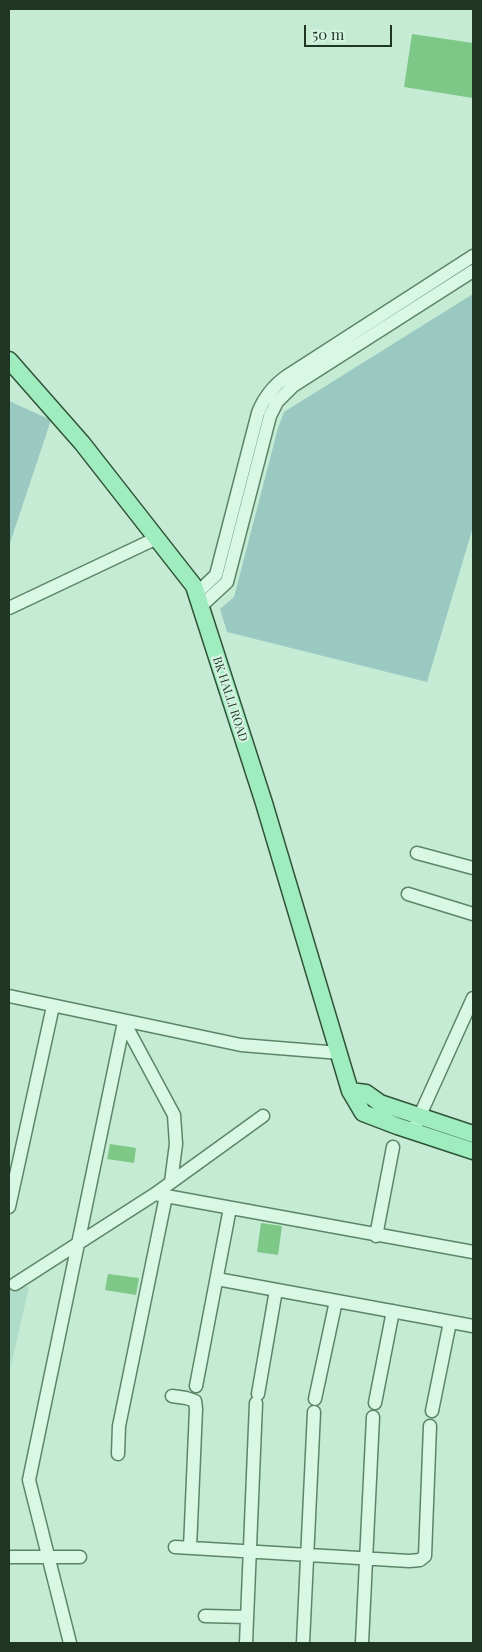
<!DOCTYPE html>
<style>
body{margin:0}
#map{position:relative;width:482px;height:1652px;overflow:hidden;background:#c5ebd5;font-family:"Playfair Display",serif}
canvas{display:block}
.frame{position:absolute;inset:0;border:10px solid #1f3624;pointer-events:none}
.scale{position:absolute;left:304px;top:25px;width:88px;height:22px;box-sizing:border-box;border:2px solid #1f3624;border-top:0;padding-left:6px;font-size:15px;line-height:18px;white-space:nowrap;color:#1f3624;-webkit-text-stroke:4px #d4f3e1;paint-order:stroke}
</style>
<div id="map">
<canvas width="482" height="1652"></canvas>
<div class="frame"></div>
<div class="scale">50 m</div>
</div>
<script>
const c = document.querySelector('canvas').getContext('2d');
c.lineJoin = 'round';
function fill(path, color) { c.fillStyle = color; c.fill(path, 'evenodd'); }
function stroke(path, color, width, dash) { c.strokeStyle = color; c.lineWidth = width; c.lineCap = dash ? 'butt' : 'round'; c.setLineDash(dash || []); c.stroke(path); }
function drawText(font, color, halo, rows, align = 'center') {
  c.font = font + ' "Playfair Display",serif'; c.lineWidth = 4.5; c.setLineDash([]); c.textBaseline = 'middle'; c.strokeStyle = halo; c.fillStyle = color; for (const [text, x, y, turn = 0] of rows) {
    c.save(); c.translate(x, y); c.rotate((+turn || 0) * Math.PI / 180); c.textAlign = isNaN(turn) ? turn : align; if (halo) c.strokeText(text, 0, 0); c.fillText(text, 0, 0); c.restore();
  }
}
fill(new Path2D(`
 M9,1284L29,1287L9,1374Z`), '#b0ddc9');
fill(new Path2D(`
 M473,294V527L427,682L227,632L220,609L234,597L278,428L284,412Z
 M9,401L51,420L9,546Z`), '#99c9c1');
fill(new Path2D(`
 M412,34L473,43V98L404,87Z
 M110,1144L136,1148L134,1163L107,1159Z
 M261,1223L282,1226L278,1255L257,1252Z
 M108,1274L139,1278L136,1295L105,1290Z`), '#7dc787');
const minor = new Path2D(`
 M196,594L216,575L258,413C264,397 273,386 287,376L473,256
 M200,607L227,582L270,416L277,402L293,386L473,271
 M9,608L157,538
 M417,853L473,868
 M408,894L473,914
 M9,996L241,1045L340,1053
 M124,1022L174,1115L176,1144L171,1182
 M416,1124L473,998
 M155,1194L473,1252
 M9,1207L53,1006
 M376,1236L393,1147
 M217,1279L473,1326
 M15,1284L155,1194L263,1116
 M196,1386L230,1208
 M258,1394L276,1290
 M172,1396L186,1398L195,1401L196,1409L190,1548
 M315,1399L336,1301
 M375,1403L393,1311
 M432,1411L450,1322
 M118,1454L119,1426L166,1196
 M175,1547L409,1561L420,1560L425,1556L430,1426
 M9,1557H80
 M205,1616L247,1617
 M70,1643L29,1480L124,1022
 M246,1643L256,1403
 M303,1643L314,1412
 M362,1643L373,1417`);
const major = new Path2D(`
 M9,360L82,443L194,586L264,803L350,1091L363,1113L397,1126L473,1151
 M350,1091L366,1093L380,1103L473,1134`);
stroke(minor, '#5c8567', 15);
stroke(major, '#305337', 19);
stroke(minor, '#d8f7e5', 12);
stroke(major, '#9fecbf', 16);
drawText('12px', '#1f3624', '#d4f3e1', [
 ["BK HALLI ROAD",230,699,72]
]);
</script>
